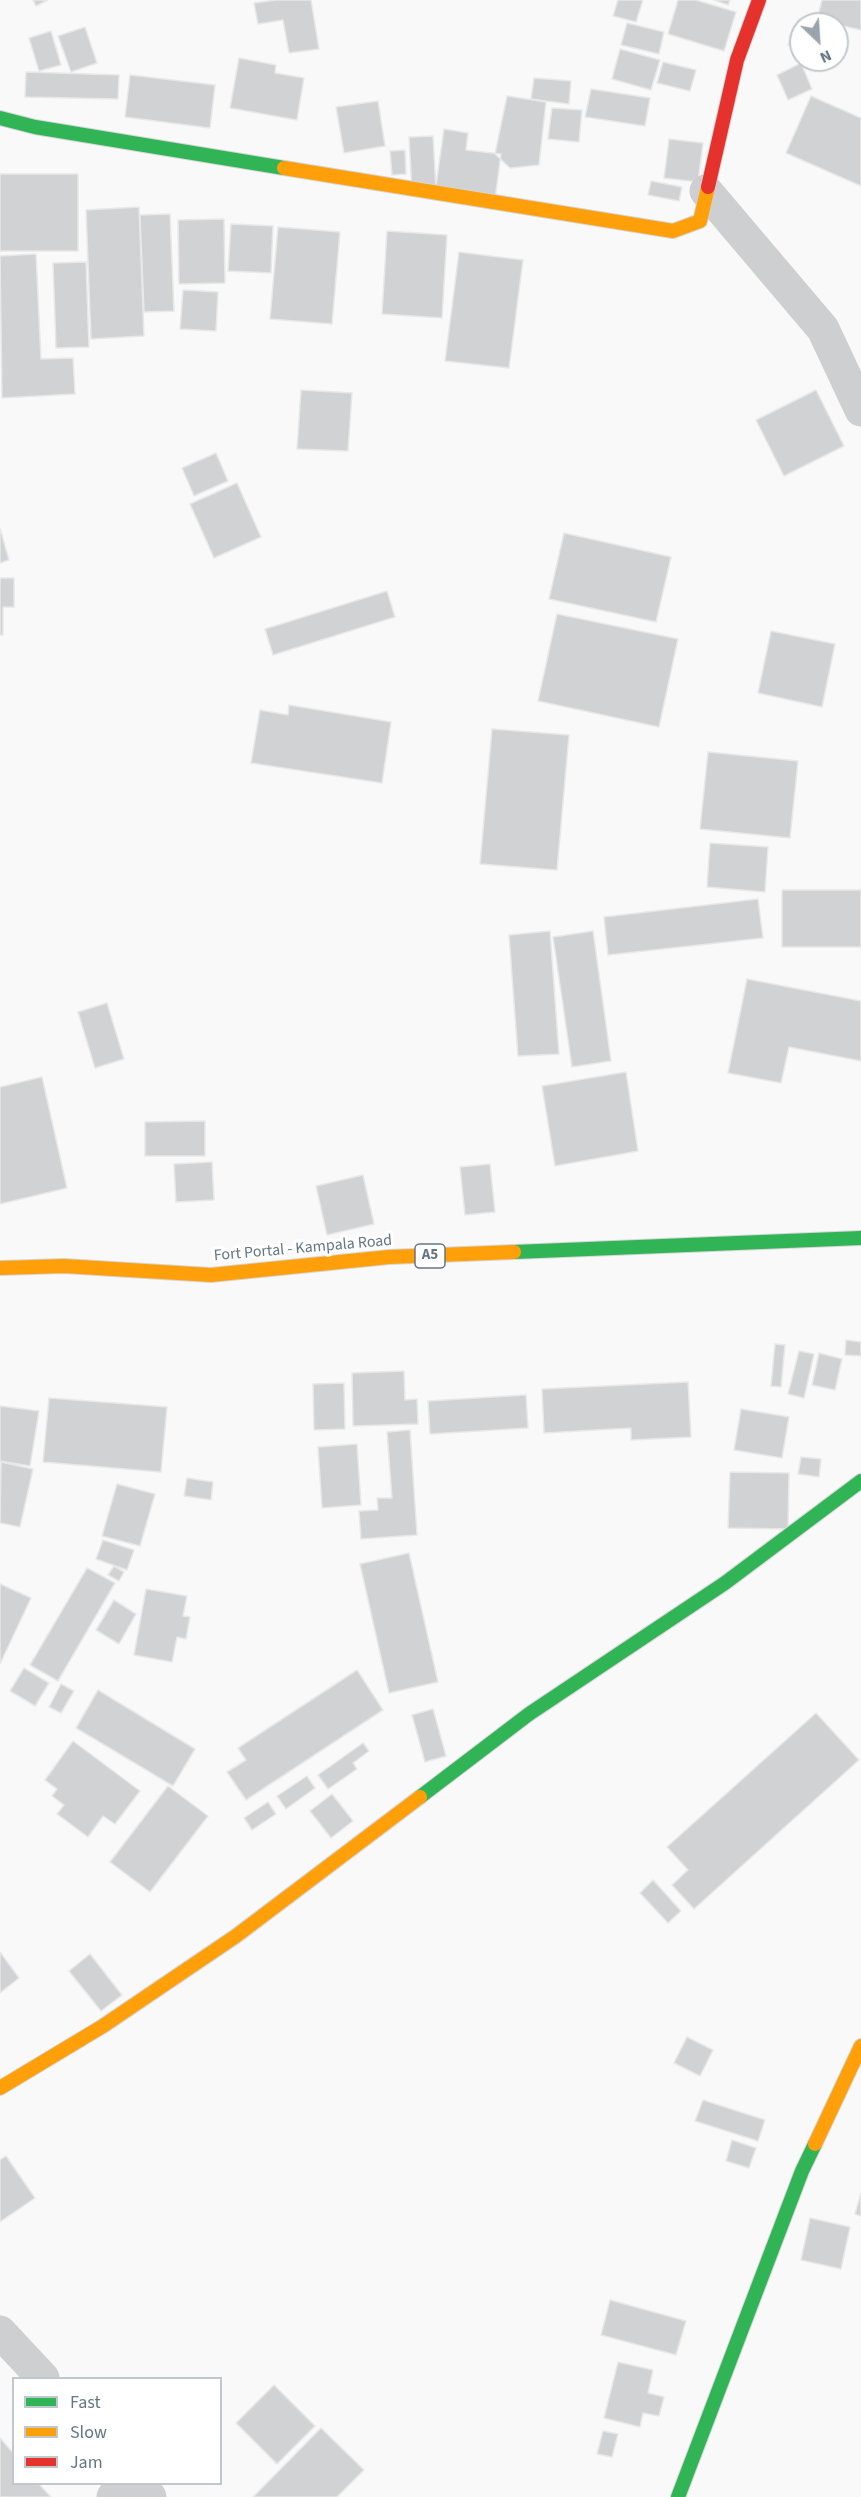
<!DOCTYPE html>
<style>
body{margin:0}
#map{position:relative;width:861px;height:2497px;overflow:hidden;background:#f9f9f9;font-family:"Source Sans 3",sans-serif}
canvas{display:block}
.legend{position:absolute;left:12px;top:2377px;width:210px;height:108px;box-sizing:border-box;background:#fff;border:2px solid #c1c8cd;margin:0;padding:8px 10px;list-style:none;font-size:18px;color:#657683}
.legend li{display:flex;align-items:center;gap:12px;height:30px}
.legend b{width:30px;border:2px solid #c1c8cd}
.north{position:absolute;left:789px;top:12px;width:60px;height:60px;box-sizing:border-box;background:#fff;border:2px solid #c1c8cd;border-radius:50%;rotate:155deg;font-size:16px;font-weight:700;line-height:24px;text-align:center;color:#657683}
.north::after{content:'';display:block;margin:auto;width:21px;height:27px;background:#99a4ac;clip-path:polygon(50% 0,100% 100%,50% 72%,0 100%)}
</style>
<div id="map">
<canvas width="861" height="2497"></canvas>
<ul class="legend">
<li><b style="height:8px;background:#30b455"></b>Fast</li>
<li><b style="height:8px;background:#ff9f0a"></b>Slow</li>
<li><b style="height:8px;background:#e5322d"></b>Jam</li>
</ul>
<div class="north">N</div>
</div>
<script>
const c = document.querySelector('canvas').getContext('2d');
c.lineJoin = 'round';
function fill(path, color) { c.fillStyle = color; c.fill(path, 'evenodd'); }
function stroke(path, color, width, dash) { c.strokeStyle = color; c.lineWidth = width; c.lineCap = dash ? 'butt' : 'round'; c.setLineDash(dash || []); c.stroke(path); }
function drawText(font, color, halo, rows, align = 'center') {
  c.font = font + ' "Source Sans 3",sans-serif'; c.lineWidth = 6; c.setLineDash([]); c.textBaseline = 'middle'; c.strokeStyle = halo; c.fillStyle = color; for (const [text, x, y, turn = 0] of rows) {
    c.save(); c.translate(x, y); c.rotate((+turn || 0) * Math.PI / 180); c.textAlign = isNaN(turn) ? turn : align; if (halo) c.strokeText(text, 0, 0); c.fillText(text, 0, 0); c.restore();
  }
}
const building = new Path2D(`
 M33,0H48L36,6Z
 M276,0H311L319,49L289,53L283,20L258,24L254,3Z
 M618,0H643L636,22L613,16Z
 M678,0H696L736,12L724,51L668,34Z
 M714,0H730L728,5Z
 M822,0H861V30L817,20Z
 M799,19L810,24H801V51L788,45Z
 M627,23L664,32L659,54L621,45Z
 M85,27L97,63L71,72L58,36Z
 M51,31L61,65L39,71L29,38Z
 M620,49L660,60L651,90L612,79Z
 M239,58L276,65L275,73L304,78L297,120L230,108Z
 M663,62L696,70L690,91L657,83Z
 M801,63L812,89L788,100L777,75Z
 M26,72L119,75L118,99L25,97Z
 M130,75L215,85L210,128L125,117Z
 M534,78L571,81L569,104L531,99Z
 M591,89L650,98L645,126L585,117Z
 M507,96L546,102L539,165L510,168L495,154Z
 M811,96L861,118V186L786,153Z
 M378,101L385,146L344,153L336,107Z
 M552,108L582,110L579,142L548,139Z
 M444,129L468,133L466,150L501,154L495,199L435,192Z
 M433,136L436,189L412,191L409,137Z
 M669,139L703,143L698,182L664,178Z
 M405,150L406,174L392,175L390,151Z
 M0,174H78V251H0Z
 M651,181L682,187L679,201L648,195Z
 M139,207L144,336L91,339L86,210Z
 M170,214L174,311L144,312L140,215Z
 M224,219L225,283L179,284L178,220Z
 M231,224L273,226L271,273L228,271Z
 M278,227L340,232L332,324L270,319Z
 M387,231L447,235L442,318L382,314Z
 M459,252L523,260L509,368L445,361Z
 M36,254L41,359L73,358L75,394L2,398L0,256Z
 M86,262L89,347L56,348L53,263Z
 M183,290L218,292L216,331L180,329Z
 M301,390L352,393L348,451L297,449Z
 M816,390L844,446L784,476L756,420Z
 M216,453L228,481L194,496L182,468Z
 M237,483L261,537L214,558L190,504Z
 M0,528L9,560L0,563Z
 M564,533L671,557L656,622L549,599Z
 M0,578H14V607H3V635H0Z
 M387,591L395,617L273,655L265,629Z
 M557,614L678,639L659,727L538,701Z
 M771,631L835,644L822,707L758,693Z
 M289,705L391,722L382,783L251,763L260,710L288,715Z
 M492,729L569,735L557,870L480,864Z
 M708,752L798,761L790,838L700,829Z
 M710,843L768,847L765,892L707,887Z
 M782,890H861V947H782Z
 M758,899L763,938L608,955L604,917Z
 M550,931L559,1054L518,1056L509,935Z
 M593,931L611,1061L572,1067L553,937Z
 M747,979L861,1001V1061L789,1047L781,1083L728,1073Z
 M107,1003L124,1059L95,1068L78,1012Z
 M626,1072L638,1151L555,1166L542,1086Z
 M42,1077L67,1188L0,1204V1087Z
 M205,1121V1156H145V1122Z
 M212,1162L214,1200L176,1202L174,1164Z
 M490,1164L495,1212L465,1215L460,1167Z
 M363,1175L374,1224L327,1235L316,1186Z
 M846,1340L861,1342V1356L845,1355Z
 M775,1344L785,1345L781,1387L771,1386Z
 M799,1351L814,1354L804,1398L788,1394Z
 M819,1353L842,1359L835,1390L812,1385Z
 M404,1371L405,1400L417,1399L418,1424L353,1426L352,1373Z
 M688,1382L691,1437L631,1440V1428L544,1433L542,1389Z
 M344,1383L345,1429L314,1430L313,1384Z
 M526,1395L528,1428L430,1434L428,1401Z
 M49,1398L167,1407L161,1472L43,1462Z
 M0,1406L39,1411L30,1466L0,1461Z
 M741,1409L789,1417L782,1458L734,1450Z
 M410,1430L417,1535L361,1539L359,1511L378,1510L377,1498H392L387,1432Z
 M357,1444L361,1505L322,1508L318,1447Z
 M801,1457L821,1459L819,1477L798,1474Z
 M1,1462L33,1469L20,1527L0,1523Z
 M730,1472L789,1473L788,1529L728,1528Z
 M187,1478L213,1482L211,1500L184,1496Z
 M117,1484L155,1494L140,1546L102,1536Z
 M103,1540L134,1550L127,1570L96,1559Z
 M409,1553L438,1682L389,1693L360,1564Z
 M114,1566L124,1572L119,1581L108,1575Z
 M87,1568L115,1583L58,1681L30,1665Z
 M0,1584L31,1598L0,1664Z
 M146,1589L187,1596L183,1616L190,1617L186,1639L177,1637L172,1662L134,1655Z
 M114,1600L136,1614L119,1644L96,1630Z
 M24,1668L49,1683L35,1706L10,1691Z
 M357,1670L383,1710L246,1800L227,1772L246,1760L238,1748Z
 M61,1684L74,1691L61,1713L49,1707Z
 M98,1690L195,1749L173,1786L76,1728Z
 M433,1709L446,1756L425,1762L412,1715Z
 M816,1713L859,1760L694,1909L672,1885L688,1870L667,1847Z
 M73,1741L140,1791L115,1824L103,1816L88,1837L57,1814L64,1805L52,1796L57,1789L45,1780Z
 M363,1743L369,1751L353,1763L357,1769L328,1789L318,1775Z
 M307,1776L315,1788L286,1809L277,1796Z
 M168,1786L208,1816L150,1892L110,1862Z
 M332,1794L353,1821L331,1838L310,1811Z
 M268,1802L276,1814L252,1830L244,1818Z
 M653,1880L681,1911L668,1923L640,1893Z
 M0,1952L19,1978L0,1993Z
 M90,1954L122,1995L101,2011L69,1971Z
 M687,2037L713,2050L700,2076L674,2063Z
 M703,2100L765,2120L758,2141L695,2121Z
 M732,2140L756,2148L749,2168L726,2161Z
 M6,2156L35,2198L0,2222V2160Z
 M861,2193V2216L855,2214Z
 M810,2218L850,2227L841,2269L801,2260Z
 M610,2300L686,2321L676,2355L601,2335Z
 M618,2362L653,2370L648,2393L664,2397L659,2416L643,2413L640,2427L604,2418Z
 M274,2385L315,2426L277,2464L236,2423Z
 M321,2428L364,2470L337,2497H253Z
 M603,2431L618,2434L612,2457L597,2454Z
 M0,2438L14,2454V2484H39L51,2497H0Z`);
fill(building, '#d0d2d3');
stroke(building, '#e8e8e8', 1.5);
const fast = new Path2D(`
 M0,118L35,127L284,168
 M514,1252L861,1238
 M420,1797L529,1714L725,1583L861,1481
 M678,2497L802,2171L815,2144`);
const slow = new Path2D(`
 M284,168L673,231L700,221L708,187
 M0,1268L64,1266L211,1275L389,1257L514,1252
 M0,2088L103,2026L236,1936L420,1797
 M815,2144L861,2046`);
const jam = new Path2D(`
 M708,187L737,60L759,0`);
stroke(fast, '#d5d6d7', 16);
stroke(slow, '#d5d6d7', 16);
stroke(jam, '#d5d6d7', 16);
stroke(new Path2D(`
 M706,191L823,329L861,410
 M0,2332L43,2378
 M139,2484L150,2497
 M113,2497L122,2484`), '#cecfd0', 33);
stroke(fast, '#30b455', 14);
stroke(slow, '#ff9f0a', 14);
stroke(jam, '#e5322d', 14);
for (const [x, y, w] of [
 [430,1256,30]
]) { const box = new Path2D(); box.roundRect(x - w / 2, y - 12, w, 24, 4.5); c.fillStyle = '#fff'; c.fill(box); stroke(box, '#657683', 1.5); }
drawText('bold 15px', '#657683', null, [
 ["A5",430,1256]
]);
drawText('16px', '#657683', '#fff', [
 ["Fort Portal - Kampala Road",303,1249,-5]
]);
</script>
